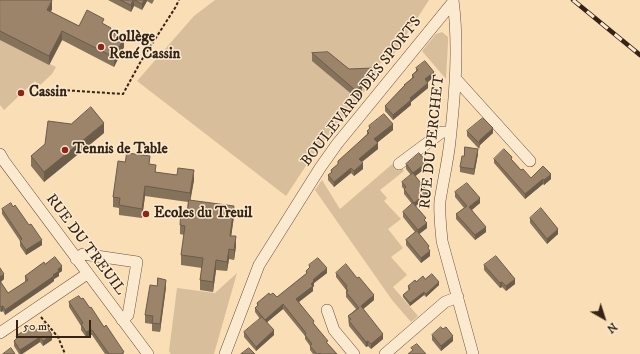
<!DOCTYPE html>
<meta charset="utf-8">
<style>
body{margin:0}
#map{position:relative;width:640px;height:354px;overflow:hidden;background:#f9deb6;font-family:"IM FELL DW Pica",serif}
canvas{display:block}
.north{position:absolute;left:584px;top:298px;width:40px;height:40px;-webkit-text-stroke:3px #fbead0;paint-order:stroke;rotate:141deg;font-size:11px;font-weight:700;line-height:16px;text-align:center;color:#352315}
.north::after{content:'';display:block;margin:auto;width:14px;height:18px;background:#352315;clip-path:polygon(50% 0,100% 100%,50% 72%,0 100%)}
.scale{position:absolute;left:16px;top:320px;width:75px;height:18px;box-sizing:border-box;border:2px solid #352315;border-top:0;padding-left:5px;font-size:12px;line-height:14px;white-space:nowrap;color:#352315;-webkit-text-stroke:3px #fbead0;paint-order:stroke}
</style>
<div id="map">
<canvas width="640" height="354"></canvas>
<div class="north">N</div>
<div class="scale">50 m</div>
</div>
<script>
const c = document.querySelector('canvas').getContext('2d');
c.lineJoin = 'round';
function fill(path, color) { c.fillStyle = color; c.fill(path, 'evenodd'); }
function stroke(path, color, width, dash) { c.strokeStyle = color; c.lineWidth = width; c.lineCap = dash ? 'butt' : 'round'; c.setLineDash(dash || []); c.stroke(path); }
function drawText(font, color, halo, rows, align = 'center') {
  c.font = font + ' "IM FELL DW Pica",serif'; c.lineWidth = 3; c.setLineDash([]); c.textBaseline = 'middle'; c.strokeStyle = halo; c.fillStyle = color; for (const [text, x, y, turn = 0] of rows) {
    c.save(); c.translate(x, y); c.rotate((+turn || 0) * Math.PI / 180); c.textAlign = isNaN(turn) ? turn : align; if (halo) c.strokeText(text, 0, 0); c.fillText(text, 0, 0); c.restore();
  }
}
fill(new Path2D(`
 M0,0H43L52,9L47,19L68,30L50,64L56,67L52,74L39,86L35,81L4,110L0,105Z
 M215,0H429L392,57L375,66L377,76L317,149L286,196L137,81L194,16Z
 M442,32L448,37V43L446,79L422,51L436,34Z
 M397,160L404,171L380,190L387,198L384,201L401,219L388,229L403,248L391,257L407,275L393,287L418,316L411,322L392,300L315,190L322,180L340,209Z
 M237,273L214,354H171L169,351L177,288L215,293Z`), '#d8be9b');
const minor = new Path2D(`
 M453,0C459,46 455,94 450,141C448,161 443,181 440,201C439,214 441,228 442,241L473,354
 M455,78L530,161
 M0,154L4,161L148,354
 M399,164L442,132H451
 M76,259L83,254L137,262L128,315L122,320
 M327,310L334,330L354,354
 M0,333L87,274
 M225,354L259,265L320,168L337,144L453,2
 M385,354L445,302L458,297`);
stroke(minor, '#66523d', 12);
stroke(new Path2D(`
 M62,90L123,94L141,61L175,8L179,0
 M41,317L58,337L65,354`), '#352315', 2, [3, 2]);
stroke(minor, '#fbead0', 11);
const rail = new Path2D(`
 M573,0L640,55`);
stroke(rail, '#352315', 4.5);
stroke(rail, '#fbead0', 3, [9]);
fill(new Path2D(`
 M0,0L52,9L51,12L79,26L104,24L111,32L124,47L114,67L62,40L49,65L0,40Z
 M108,0H154L152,4L147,1L142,10L134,6L131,12Z
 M312,53L349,69L374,75L362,88V92L358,97H355L312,61Z
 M416,68L434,77L428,82V88L411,102V105L393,120L385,111V106L404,86V85L412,78V75L416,71Z
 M369,126L393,130L377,143L378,149L362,162L363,169L354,176L351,173L334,187L328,180V175L331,173V170L338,164L367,134V131L369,129Z
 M467,131L493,133L480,145L479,149L467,136Z
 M104,133L44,182L31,166V156Z
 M478,154L474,175L460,172V167L464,156Z
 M494,159L512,160L521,170L531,178L551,179L544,185L543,184L525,199L494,163Z
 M125,162L150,164L156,172L194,180L190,200L234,216L231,236L236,246L234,260L229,259L227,271L216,270L213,292L200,290V280L202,268L181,265V255L184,235L180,234V225L187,212L188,202L145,196L142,218L119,215V208L113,207V197Z
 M406,164L427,167L415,176L428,196L416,206L426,222L427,228L419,234L429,250L430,256L421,263L406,245V240L415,232L403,217V212L412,204L404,194V189L402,187V182L411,175L406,169Z
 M455,192L480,203L472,210L486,232L475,240L456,219V214L464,208L455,197Z
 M2,209L42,245L26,255L20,246V241L2,214Z
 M530,218L558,234L547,244L530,223Z
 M45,264L62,271L59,273V276L54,279V281L49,285L5,315L3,311L1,312L0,311V268L4,279L1,282L8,293L25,282V276Z
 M309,265L327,273L314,283V286L313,287V291L299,302L328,344L337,354H313L310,350V346L305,339V336L283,309L267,322L274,335L256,351L244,337V332L260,319L255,312V308L257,306V303L270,295L277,297L306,274V271L309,268Z
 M484,265L515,284L506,291L502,287L500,288L484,270Z
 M336,273L374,300L363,309L383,339L371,349L368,346L366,347L349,326L348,316L356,309L346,297V290L336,277Z
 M425,279L439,285L426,297L424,295L410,306L403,297V295L409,290L408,289V286L416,282Z
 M166,287L160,332L152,331V324L145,323V315Z
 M81,299L90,308L104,327L124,354H105L92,335H90L86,337L81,330V326L69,307V302Z
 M30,330H35L52,340L43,346L40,342L22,354H19L14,346V341L16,339V336Z
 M432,335L453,341L441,351L432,340Z`), '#85725a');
fill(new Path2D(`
 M52,0V9L47,19V10Z
 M134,0V6L131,12V5Z
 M144,0H147V1L142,10V4Z
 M62,31V40L49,65V56Z
 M124,38V47L114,67V57Z
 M374,68V75L362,88V92L358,97V89L362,81Z
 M434,72V77L425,84V79Z
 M428,83V88L411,102V105L393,120V115L410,98Z
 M104,123V133L44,182V172Z
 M393,124V130L374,145V139Z
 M493,128V133L480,145L479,149L480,140Z
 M378,143V149L359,164V159Z
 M478,149V154L474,175V169Z
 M427,162V167L413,178V173Z
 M363,163V169L354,176V171Z
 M351,168V173L334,187V182Z
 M194,170V180L190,203V193Z
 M551,174V179L544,185V180Z
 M543,179V184L525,199V194Z
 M145,186V196L142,218V209Z
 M428,192V196L414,207V203Z
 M480,198V203L469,212V207Z
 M234,206V216L230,245V236Z
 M427,223V228L418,235V230Z
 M486,227V232L475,240V235Z
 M558,229V234L547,244V239Z
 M236,236V246L234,260V250Z
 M42,240V245L26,255V250Z
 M229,249V259L227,271V262Z
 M430,251V256L421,263V258Z
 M216,260V270L213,292V282Z
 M62,266V271L59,273V276L54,279V281L5,315V310L53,275L58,269Z
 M327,268V273L314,283V286L313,287V291L296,304V299L311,284L313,280Z
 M4,274V279L0,282V277Z
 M515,279V284L506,291V286Z
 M166,280V287L160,332V324Z
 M439,282V285L426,297V294Z
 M502,282V287L500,288V283Z
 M424,292V295L410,306V303Z
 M374,295V300L361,311V306Z
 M283,304V309L265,324V320Z
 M3,306V311L1,312V307Z
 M90,330V335L86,337V332Z
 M274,330V335L256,351V347Z
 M383,334V339L371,349V344Z
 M52,335V340L43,346V341Z
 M453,336V341L441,351V346Z
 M40,337V342L22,354H20V350Z
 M368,341V346L366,347V342Z`), '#6c5c4a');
const building = new Path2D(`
 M0,0H52L47,10L79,26L87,10L104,19L102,23L111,28L110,31L124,38L114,57L62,31L49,56L0,31Z
 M121,0H133L131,5Z
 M135,0H144L142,4Z
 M328,52L349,69L374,68L362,81V85L358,89L355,90L312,53Z
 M425,61L434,72L425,79L428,83L410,98L411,100L393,115L385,106L405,85H404L414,77L412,75L418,70L416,68Z
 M91,107L104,123L44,172L31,156L45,144L48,121L71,124Z
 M384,114L393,124L374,139L378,143L359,159L363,163L354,171L351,168L334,182L328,175L332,172L331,170L338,164V161L369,133L367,131L370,128L369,126Z
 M483,118L493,128L480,140L479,143L467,131Z
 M465,147L478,149L474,169L460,167L462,156H464Z
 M504,149L512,157L511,159L521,170L523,169L531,178L543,166L551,174L544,180L543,179L525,194L494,159Z
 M127,153L150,156L149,164L156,165L155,172L177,175L178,168L194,170L190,193L145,186L142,209L119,205L120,198L113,197L118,161L125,162Z
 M419,153L427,162L413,173L406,164Z
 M413,173L428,192L414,203L404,189L406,187L402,182Z
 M467,183L480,198L469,207L486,227L475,235L456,214L467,206L455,192Z
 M189,200L234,206L230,236H236L234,250L229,249L227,262L216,260L213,282L200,280L203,258L181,255L185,226L180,225L181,211L187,212Z
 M11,203L13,207L15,205L29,225L31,224L42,240L26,250L20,241L22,239L2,209Z
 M413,203L426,218L424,220L427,223L418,230L403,212Z
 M541,208L558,229L547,239L530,218Z
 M417,231L429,246L428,248L430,251L421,258L406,240Z
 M496,256L515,279L506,286L502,282L500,283L484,265Z
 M55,257L62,266L58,269L59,271L53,275L54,276L5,310L3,306L1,307L0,306V281L8,293L28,280L25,276L44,262L45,264Z
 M318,258L327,268L313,280L314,281L311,284L313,286L296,299L314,321L313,323L328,341L326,342L337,354H320V353L319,354H317L310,346L312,344L305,335L306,333L283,304L265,320L255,308L258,305L257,303L269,293L270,295L273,293L277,297L307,273L306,271L310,267L309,265Z
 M346,264L357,278L359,277L374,295L361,306L383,334L371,344L368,341L366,342L349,321L351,319L348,316L359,308L346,292L348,291L346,288L347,286L336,273Z
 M0,268L4,274L0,277Z
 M432,274L439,282L426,294L424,292L410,303L403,295L410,289L408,286L415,280L416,282L423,276L425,279Z
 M158,278L166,280L160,324L152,323L153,316L145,315L150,285L157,286Z
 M79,296L81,299L83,298L90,308L91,307L104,327L106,325L124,352L121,354H109L92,330H90L86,332L81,324L83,323L69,302Z
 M262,317L274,330L256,347L244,332Z
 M45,323L52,335L43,341L40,337L20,350L14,341L17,338L16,336L28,328L30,330L33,327L35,330Z
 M441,327L443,329L446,327L453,336L441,346L432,335Z
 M417,344L426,354H408L413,350L411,348Z
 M11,348L15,354H3Z
 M249,348L255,354H241Z`);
fill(building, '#9b8469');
stroke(building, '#6c5c4a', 1);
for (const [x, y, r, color] of [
 [101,47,4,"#8f2418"],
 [21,93,4,"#8f2418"],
 [65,150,4,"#8f2418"],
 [146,214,4,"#8f2418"]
]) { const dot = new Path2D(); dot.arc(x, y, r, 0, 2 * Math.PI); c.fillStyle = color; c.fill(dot); stroke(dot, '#fbead0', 1.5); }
drawText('bold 15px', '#352315', '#fbead0', [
 ["Collège",109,38],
 ["René Cassin",109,55],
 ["Cassin",29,93],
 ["Tennis de Table",73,150],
 ["Ecoles du Treuil",154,214]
], 'left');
drawText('15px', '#352315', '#fbead0', [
 ["BOULEVARD DES SPORTS",362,92,-52],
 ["RUE DU PERCHET",433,142,-84],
 ["RUE DU TREUIL",85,245,53]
]);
</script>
